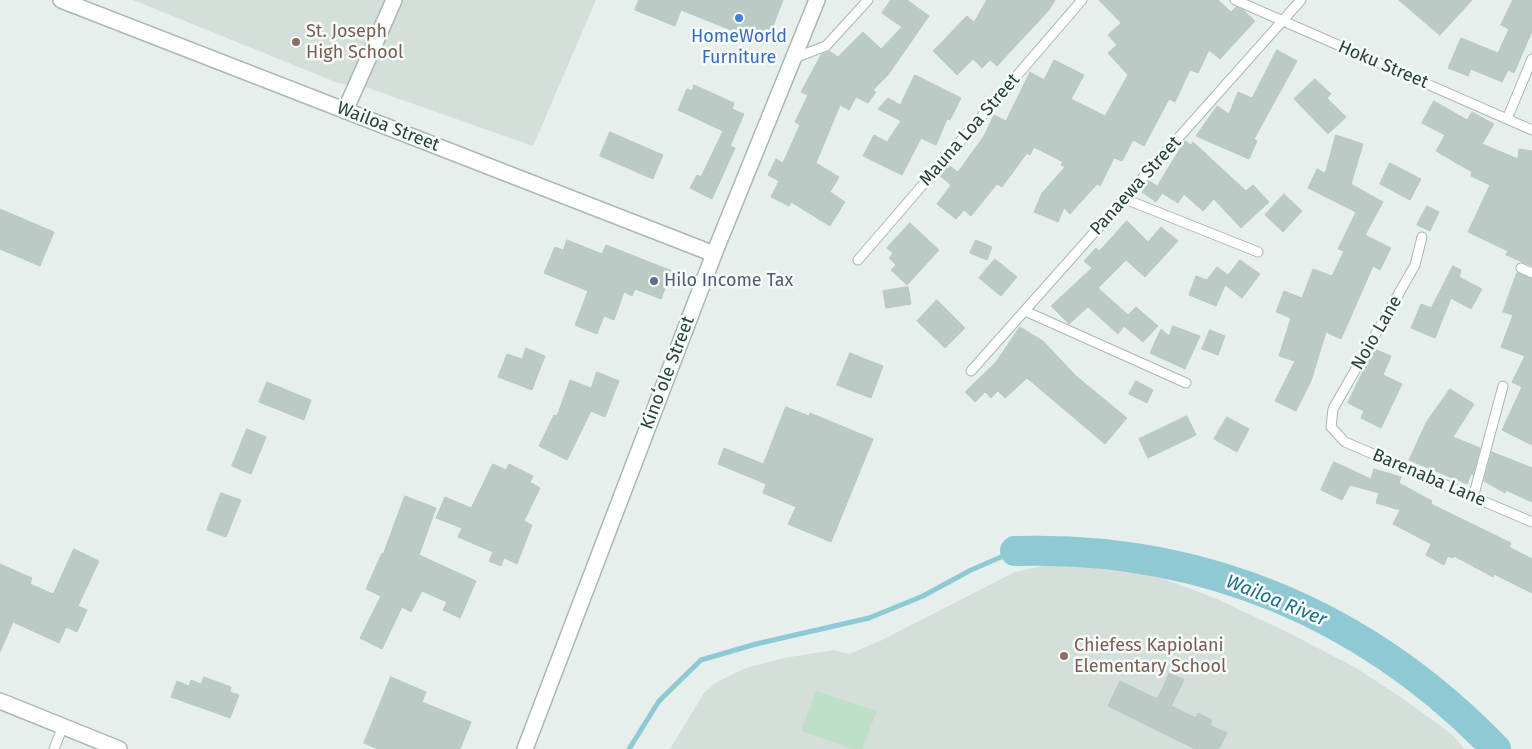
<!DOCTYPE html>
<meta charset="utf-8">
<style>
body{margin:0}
canvas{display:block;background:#e6efeb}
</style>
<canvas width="1532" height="749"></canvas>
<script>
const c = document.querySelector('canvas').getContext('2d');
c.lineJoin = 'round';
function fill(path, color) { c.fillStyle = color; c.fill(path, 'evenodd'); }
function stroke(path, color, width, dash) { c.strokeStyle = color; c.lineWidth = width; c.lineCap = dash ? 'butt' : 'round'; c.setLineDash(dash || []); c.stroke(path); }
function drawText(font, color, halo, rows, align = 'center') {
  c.font = font + ' "Fira Sans",sans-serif'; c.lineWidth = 5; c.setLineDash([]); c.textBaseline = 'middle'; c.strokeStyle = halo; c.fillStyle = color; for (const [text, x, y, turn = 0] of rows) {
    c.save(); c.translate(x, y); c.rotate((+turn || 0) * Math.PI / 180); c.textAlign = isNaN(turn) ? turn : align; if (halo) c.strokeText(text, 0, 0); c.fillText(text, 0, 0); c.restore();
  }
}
fill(new Path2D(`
 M133,0H596L533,146L368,88L338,83Z
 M1065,561H1113L1135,568L1217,599L1291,634L1356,668L1402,698L1453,735L1464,749H670L704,693L717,682L746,668L784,658L834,650L849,654L880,641L1015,572Z`), '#d4dfda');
fill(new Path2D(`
 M816,691L877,711L862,749H853L801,731Z`), '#bfe0c8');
stroke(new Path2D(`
 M629,749L659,701L701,660L756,644L869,618L923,596L971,570L1015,551`), '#8ec9d4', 5);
stroke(new Path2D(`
 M1015,551C1202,545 1367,615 1496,749`), '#8ec9d4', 30);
const building = new Path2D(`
 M639,0H783L766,44L681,10L675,26L635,10Z
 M891,0H907L929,16L888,75L873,90L876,92L868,103L856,97L849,110L840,105L816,163L839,177L830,192L845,202L830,226L791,202L789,206L771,197L779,181L768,175L776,159L783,163L800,125L795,122L808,95L801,92L821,55L829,51L838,57L863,32L881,49L902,27L882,13Z
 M987,0H1055L1049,10L997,66L990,60L982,68L973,59L957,75L933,51L967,16L974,22Z
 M1099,0H1218L1231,12L1236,7L1243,10L1255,21L1220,59L1209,50L1198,73L1190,70L1175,102L1169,99L1144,146L1133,140L1122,161L1114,158L1100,186L1097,184L1070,214L1064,208L1058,222L1034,212L1042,193L1065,167L1061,165L1063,162L1034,147L1030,155L1027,153L1002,187L997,184L971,216L964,210L956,219L937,204L951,185L939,175L948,165L958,172L984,136L994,115L1006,121L1030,72L1044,80L1054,60L1084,75L1071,99L1105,116L1128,75L1108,53L1117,45L1108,35L1121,23Z
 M1399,0H1472L1440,35Z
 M1513,0H1532V31L1514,73L1508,70L1502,82L1471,69L1468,76L1448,68L1461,38L1498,53L1509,29L1501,25Z
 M1277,50L1297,61L1254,139L1257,141L1249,159L1196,136L1217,106L1229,114L1238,92L1252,98Z
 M915,75L961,98L950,120L947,119L936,145L921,138L902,175L863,156L874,135L887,142L901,121L878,109L888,98L900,105Z
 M1315,79L1331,94L1327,98L1346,117L1328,134L1294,99Z
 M694,85L734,103L732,109L744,114L730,146L735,148L712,199L690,188L697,175L701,177L723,131L678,110L687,89L692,91Z
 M1434,101L1467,120L1472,112L1494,124L1482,144L1518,159L1519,149L1532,151V266L1506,255L1508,251L1468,232L1490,185L1471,176L1472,172L1436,151L1445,135L1422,123Z
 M610,132L663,155L653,179L600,156Z
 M1336,135L1363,144L1351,184L1383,202L1365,235L1391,248L1380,270L1373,266L1341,339L1326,332L1311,381L1296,411L1275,401L1295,361L1279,356L1291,318L1276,312L1284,291L1302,298L1313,269L1332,276L1344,251L1338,249L1356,212L1308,188L1317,169L1325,173Z
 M1185,141L1191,145L1193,142L1246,191L1253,185L1269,202L1241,228L1214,199L1203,211L1184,194L1178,203L1162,193L1156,202L1142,192L1149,181L1157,186Z
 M1390,163L1421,179L1410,200L1380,184Z
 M1284,194L1302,211L1283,232L1265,215Z
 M1427,206L1439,212L1430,231L1417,225Z
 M0,209L54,232L40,266L0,249Z
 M1127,221L1148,242L1161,227L1178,241L1145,277L1126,260L1098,288L1128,315L1136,307L1158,326L1143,342L1124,326L1118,334L1088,307L1069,324L1051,306L1092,268L1084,261L1096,248L1099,251Z
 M910,223L939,250L907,285L891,270L896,265L889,258L893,253L887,248Z
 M567,240L602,254L606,245L672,271L661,299L635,289L632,296L624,292L614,320L604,316L597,334L575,325L588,291L544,273L555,247L563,250Z
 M976,240L992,247L987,260L970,253Z
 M995,259L1017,277L1001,296L979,278Z
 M1240,260L1260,274L1242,298L1225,285L1216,306L1189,295L1196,276L1207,280L1217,267L1228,275Z
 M1453,266L1461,270L1459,277L1482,289L1471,309L1451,298L1435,338L1411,328L1421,304L1431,308Z
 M1517,273L1532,279V445L1502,430L1522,387L1512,382L1525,356L1501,347L1513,315L1503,312Z
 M908,287L911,304L886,308L883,291Z
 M937,300L965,328L945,348L917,321Z
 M1173,326L1200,336L1185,369L1150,353L1161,329L1169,336Z
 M1020,327L1043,341L1076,376L1127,418L1105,444L1027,378L1005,398L998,391L991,398L985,392L975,402L965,392L996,362Z
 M1210,330L1225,336L1218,355L1202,349Z
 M526,348L545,356L532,390L498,377L507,354L522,359Z
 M1374,349L1391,356L1383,375L1402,384L1381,428L1361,418L1364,411L1348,403Z
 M850,353L883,366L871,398L837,385Z
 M597,372L619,381L605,417L591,411L567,460L539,446L554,415L557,416L570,380L591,388Z
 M1136,381L1153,390L1147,403L1129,394Z
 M267,382L311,400L304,420L259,402Z
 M1450,389L1474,404L1453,437L1480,448L1473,475L1471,474L1467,484L1409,460L1426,423Z
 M786,407L809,416L810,413L873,439L831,542L788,524L796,507L763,493L766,484L718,464L724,448L763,464Z
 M1187,416L1196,435L1148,458L1139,439Z
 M1227,417L1249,429L1237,452L1214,439Z
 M247,429L266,437L251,474L232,466Z
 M1492,452L1532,468V502L1506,490L1505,493L1484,481Z
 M1334,462L1371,479L1374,469L1401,477L1399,483L1432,501L1431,504L1511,543L1509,547L1532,559V593L1494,574L1493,577L1454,556L1453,558L1448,556L1444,565L1426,555L1431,544L1393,524L1400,510L1376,503L1379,493L1350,485L1342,500L1321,490Z
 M493,464L506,470L509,464L533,476L530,482L540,488L524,521L532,525L517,564L504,558L501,566L489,561L493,552L458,537L462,528L436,518L445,497L471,508Z
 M221,493L241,500L226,537L207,530Z
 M405,496L436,508L419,555L476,581L460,618L443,610L447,602L422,591L411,612L402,607L382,649L360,638L381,596L366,589L382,553L383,554Z
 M74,549L99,561L78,606L87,610L77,632L66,627L59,643L13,622L0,652V564L32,578L30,584L53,594Z
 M1170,673L1184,680L1171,706L1196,718L1198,713L1212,720L1210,725L1227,733L1219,749H1195L1108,706L1120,681L1157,699Z
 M204,677L231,687L230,692L239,695L230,718L171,697L177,681L189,686L191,680L201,684Z
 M391,677L426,692L422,702L471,722L460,749H378L364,743Z`);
fill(building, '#bbcac4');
stroke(building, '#b8c9c2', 1);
const service = new Path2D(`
 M1235,0L1532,130
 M794,58L826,46L868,0
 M1507,119L1532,59
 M1125,199L1258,252
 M1422,237L1415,265L1333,409L1331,427L1345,442L1532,522
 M858,260L1082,0
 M1521,268L1532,273
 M1025,311L1186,383
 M971,371L1301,0
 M1473,498L1503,386
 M54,749L63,726`);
const minor = new Path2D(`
 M61,0L714,254
 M345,111L394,0`);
const tertiary = new Path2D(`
 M0,701L119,749
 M525,749L714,254L817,0`);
stroke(service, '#a8b8b2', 11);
stroke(minor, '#a8b8b2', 18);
stroke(tertiary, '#a8b8b2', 18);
stroke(service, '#fff', 9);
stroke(minor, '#fff', 15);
stroke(tertiary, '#fff', 15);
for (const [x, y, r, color] of [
 [739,18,5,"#3f7fe0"],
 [296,42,5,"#8d6e63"],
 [654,281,5,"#5c6f8a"],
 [1064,656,5,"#8d6e63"]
]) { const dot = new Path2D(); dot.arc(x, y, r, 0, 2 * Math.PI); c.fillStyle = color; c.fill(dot); stroke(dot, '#f7fbf9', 2); }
drawText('18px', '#785e54', '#f7fbf9', [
 ["St. Joseph",306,32],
 ["High School",306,53],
 ["Chiefess Kapiolani",1074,646],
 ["Elementary School",1074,667]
], 'left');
drawText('18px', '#366cbe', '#f7fbf9', [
 ["HomeWorld",739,37],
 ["Furniture",739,58]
]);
drawText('18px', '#24423a', '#f7fbf9', [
 ["Hoku Street",1383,65,23],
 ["Wailoa Street",388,127,21],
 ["Mauna Loa Street",970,130,-49],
 ["Panaewa Street",1136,186,-48],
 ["Noio Lane",1377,333,-60],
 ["Kinoʻole Street",668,373,-69],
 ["Barenaba Lane",1429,478,23]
]);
drawText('18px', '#4e5e75', '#f7fbf9', [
 ["Hilo Income Tax",664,281]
], 'left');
drawText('italic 19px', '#1c6f80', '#f7fbf9', [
 ["Wailoa River",1276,601,22]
]);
</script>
